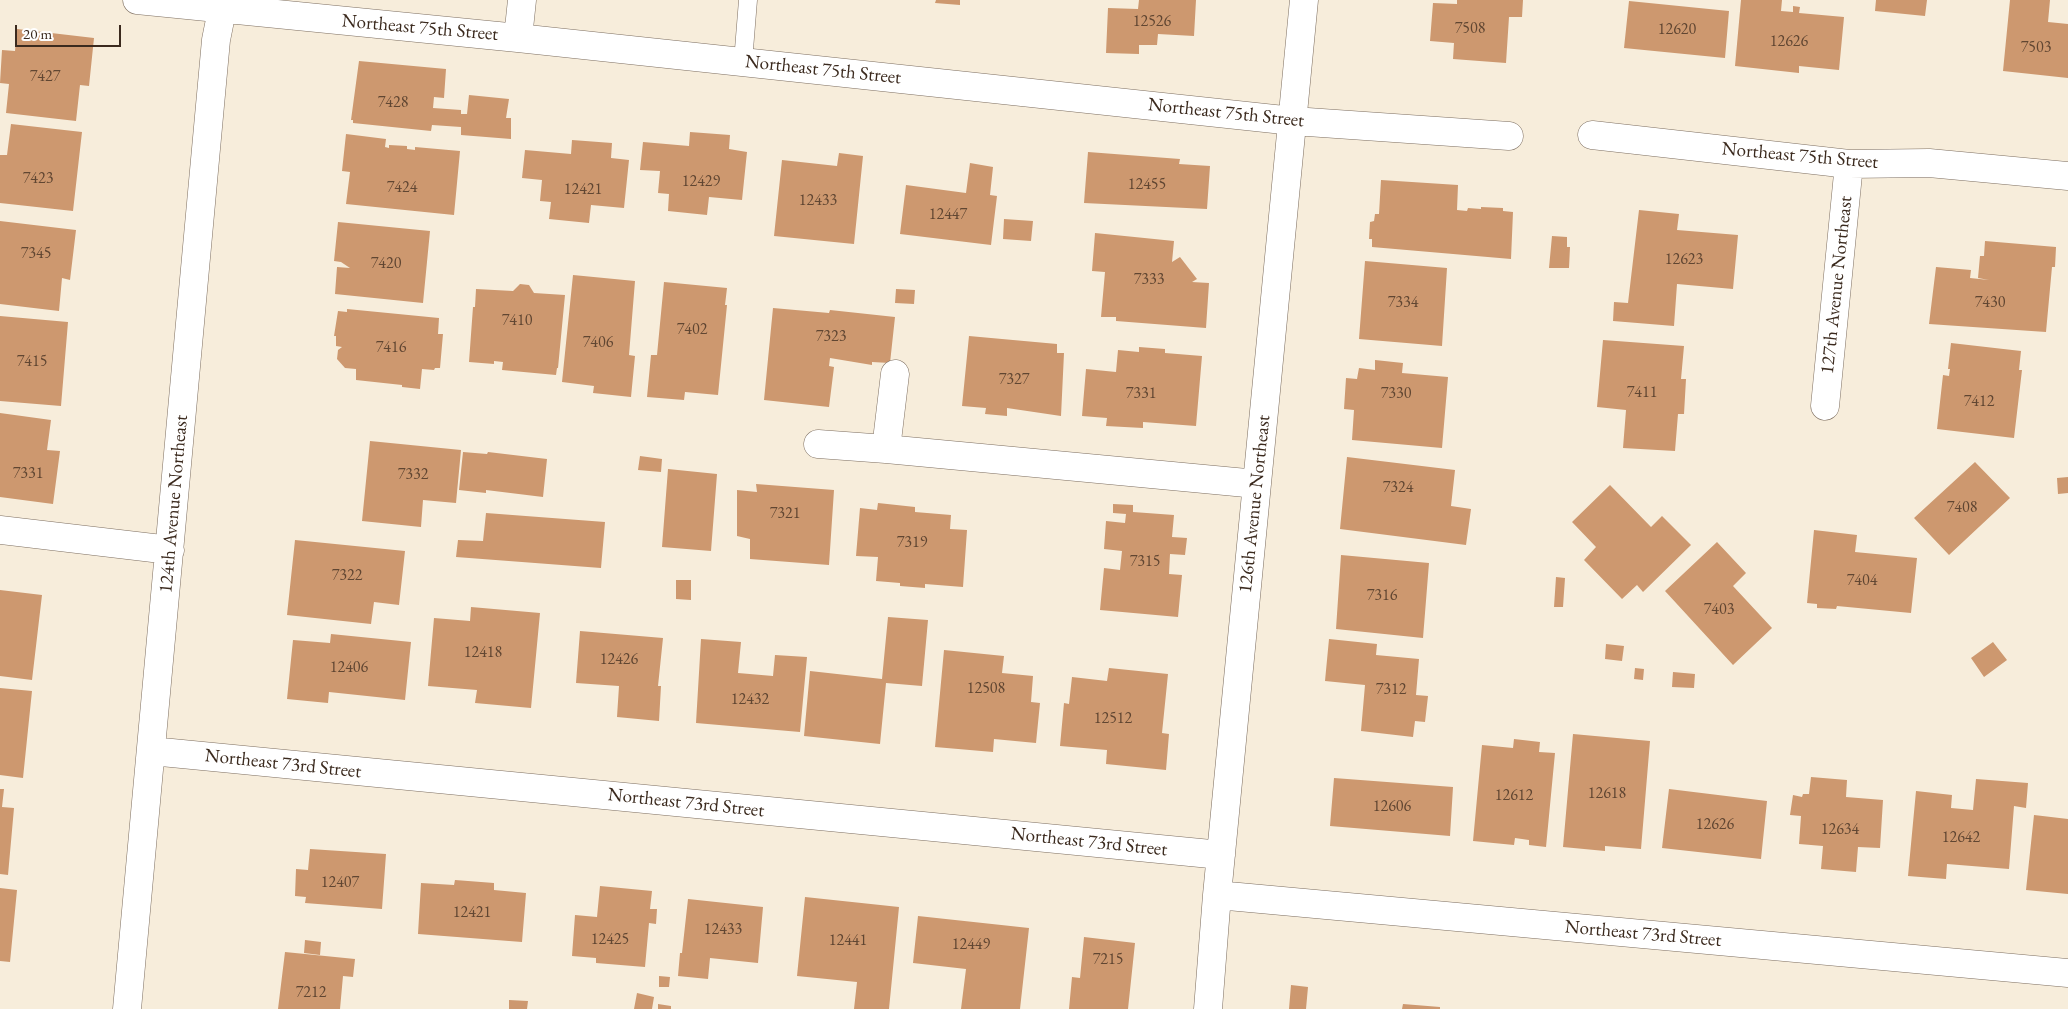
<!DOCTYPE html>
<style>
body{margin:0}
#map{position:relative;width:2068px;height:1009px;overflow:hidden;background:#f7eddb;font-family:"EB Garamond",serif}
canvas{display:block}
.scale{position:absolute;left:15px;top:25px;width:106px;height:22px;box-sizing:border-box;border:2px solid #3b2a1e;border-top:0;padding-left:6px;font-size:15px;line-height:18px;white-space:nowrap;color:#3b2a1e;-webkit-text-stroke:4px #fff;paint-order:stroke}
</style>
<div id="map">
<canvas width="2068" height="1009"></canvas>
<div class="scale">20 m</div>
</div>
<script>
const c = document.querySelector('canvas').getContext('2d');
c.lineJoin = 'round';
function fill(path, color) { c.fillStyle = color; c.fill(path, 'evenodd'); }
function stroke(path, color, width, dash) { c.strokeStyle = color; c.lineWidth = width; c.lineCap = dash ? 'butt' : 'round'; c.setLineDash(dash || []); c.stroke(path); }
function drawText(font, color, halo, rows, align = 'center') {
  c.font = font + ' "EB Garamond",serif'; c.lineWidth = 5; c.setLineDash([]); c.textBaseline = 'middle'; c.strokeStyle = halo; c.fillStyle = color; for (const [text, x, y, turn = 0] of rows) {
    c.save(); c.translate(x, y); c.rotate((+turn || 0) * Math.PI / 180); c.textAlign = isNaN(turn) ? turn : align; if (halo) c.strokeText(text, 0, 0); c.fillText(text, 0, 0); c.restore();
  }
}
fill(new Path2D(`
 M936,0H960V5L935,3Z
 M1139,0H1196L1194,36L1158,34L1157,45H1139V54L1106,53L1108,8L1138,9Z
 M1457,0H1523L1522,17H1509L1506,63L1453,59L1454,43L1430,41L1433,3L1457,4Z
 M1741,0H1782L1781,11L1793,12V6L1800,7L1799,13L1844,17L1839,70L1799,66V73L1735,66Z
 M1876,0H1927L1925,16L1875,11Z
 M2010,0H2050L2048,22L2068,24V78L2003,71Z
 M1629,1L1729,11L1725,58L1624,48Z
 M17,29L94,38L89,86L80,85L76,121L6,113L9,84L0,83L2,50L15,51Z
 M359,61L446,69L444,98L434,97L433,108L461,110V114H467L469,95L509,99L506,118H511V139L461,135V127L432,125L431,131L353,123V120H351Z
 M11,124L82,132L73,211L0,203V155H7Z
 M690,132L730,135L729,149L747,152L742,200L709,197L707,215L668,211L669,194L658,193L660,171L640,170L643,142L689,146Z
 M346,134L386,139L385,147L389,148V145L407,146V149L415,150V147L460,151L454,215L346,204L350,172L342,171Z
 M572,140L612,143L611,158L629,160L624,208L591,205L589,223L549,219L551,202L540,201L542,180L522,178L525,150L571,154Z
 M1088,152L1180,159L1179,164L1210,166L1207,209L1084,203Z
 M839,153L863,156L854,244L774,236L782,160L837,166Z
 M970,163L993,167L990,195L997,196L991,245L900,234L906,185L966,193Z
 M1381,180L1458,185L1457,210L1467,211L1468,208L1481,209V207L1503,208V211L1513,212L1511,259L1372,247V239H1369L1370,222L1374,221L1375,214H1379Z
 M1639,210L1679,214L1677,230L1738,235L1733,289L1677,284L1674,326L1613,321L1614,302L1628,303Z
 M1004,219L1033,221L1031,241L1003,239Z
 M0,221L76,230L70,280L62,278L59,311L0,304Z
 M338,222L430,231L423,303L335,294L337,267L350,268L341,262L334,261Z
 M1095,233L1174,241L1172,262L1180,257L1197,279L1192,282L1209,283L1206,328L1116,321V317H1101L1105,272L1092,271Z
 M1552,236L1567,237V247H1570L1569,268H1549Z
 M1985,241L2056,247L2055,267H2052L2046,332L1929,324L1936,267L1971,270L1970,278L1989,280L1978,278L1980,256H1984Z
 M1365,261L1447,268L1442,346L1359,339Z
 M573,275L635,281L629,355L635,356L631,397L593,393L594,386L562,382Z
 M664,282L727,288L725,305H727L718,395L685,392L684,400L647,397L651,355H657Z
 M520,284L529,285L534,293L565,295L558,368H557L556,375L502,370L503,362L494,361V364L469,362L473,307H475L476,289L513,291Z
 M896,289L915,290L914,304L895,303Z
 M773,308L829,313L830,310L895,317L890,363L872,362V365L830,358L829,366L834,367L829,407L764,400Z
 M347,309L439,318L438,334H443L440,368H435L434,370L422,369L420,389L402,387V385L356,380V369L345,368L337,359L338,350L342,347L336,346V336H334L338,311L347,312Z
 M0,316L68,322L61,406L0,401Z
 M969,336L1057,344V353H1064L1061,416L1007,408V416L985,414L986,408L962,406Z
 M1603,340L1684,346L1681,379H1686L1684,414H1678L1675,451L1623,448L1626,410L1597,407Z
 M1951,343L2021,351L2019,370H2022L2014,438L1937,429L1943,375L1949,376L1950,369H1948Z
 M1139,347L1165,349V353L1202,356L1196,426L1143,422V428L1106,426L1107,418L1082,416L1086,369L1116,372L1118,350L1139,352Z
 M1375,360L1403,363L1402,373L1448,377L1442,448L1352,440L1354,410L1344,409L1346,378L1357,379L1359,368L1375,370Z
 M0,413L51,420L47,450L60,451L53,504L0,497Z
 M370,441L461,450L456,503L423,500L421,527L362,521Z
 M463,452L487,454L488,452L547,459L543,497L486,490V493L459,490Z
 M640,456L662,459L661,472L638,470Z
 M1347,457L1455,470L1451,506L1471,509L1466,545L1340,529Z
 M1975,462L2010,498L1949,555L1914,518Z
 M668,469L717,474L711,551L662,547Z
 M2068,477V493L2058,494L2057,478Z
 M756,484L834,490L829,565L750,559V539L737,536V490L757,492Z
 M1610,485L1651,527L1662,516L1691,545L1643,592L1637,585L1622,599L1584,560L1596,547L1572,522Z
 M878,503L915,507V512L951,515L950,529L967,530L963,587L925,584V588L900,586V583L876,581L878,557L856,556L860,508L877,510Z
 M1113,504L1133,505V512L1174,515L1172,537L1187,538L1185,555L1170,554L1169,574L1182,575L1178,617L1100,610L1104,568L1120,570L1122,551L1104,549L1106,521L1125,523L1126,514L1113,513Z
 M486,513L605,522L601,568L456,557L458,540L483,541Z
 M1814,530L1857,535L1855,552L1917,558L1911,613L1837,606L1836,609L1817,608V604L1807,603Z
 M295,540L405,551L399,605L374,602L371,624L287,615Z
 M1717,542L1746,573L1733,586L1772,628L1733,665L1665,591Z
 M1341,555L1429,563L1423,638L1336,629Z
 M1556,577L1565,578L1563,607H1554Z
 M676,580H691V600L676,599Z
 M0,590L42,595L32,680L0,676Z
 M471,607L540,613L531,708L475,703L477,690L428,686L434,618L470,621Z
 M888,617L928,620L922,686L886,683L880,744L804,736L810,671L882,679Z
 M580,631L663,638L658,686H661L659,721L617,717L619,686L576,683Z
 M331,634L411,642L405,700L329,692L328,703L287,699L293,640L330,643Z
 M701,639L741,642L738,673L773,676L775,655L807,657L800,732L696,723Z
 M1329,639L1377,644L1376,655L1419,659L1416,695L1428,696L1425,722L1415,721L1413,737L1361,731L1365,685L1325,681Z
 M1993,642L2007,660L1984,677L1971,658Z
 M1606,644L1624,646L1622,661L1605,659Z
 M944,650L1004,656L1002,673L1033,676L1031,702L1040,703L1036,743L994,739L993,752L935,747Z
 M1109,668L1168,674L1162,733L1169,734L1166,770L1106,764L1107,750L1060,746L1064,703L1069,704L1072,677L1107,681Z
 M1635,668L1644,669L1643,680L1634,679Z
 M1673,672L1695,674L1694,688L1672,687Z
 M0,688L32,691L23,778L0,775Z
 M1573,734L1650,741L1641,849L1605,846V851L1563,847Z
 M1514,739L1540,742L1539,752L1555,753L1546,847L1529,845V840L1515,838L1514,845L1473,841L1482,745L1513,748Z
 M1811,777L1847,780L1846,797L1883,800L1880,848L1858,847L1856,872L1821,869L1823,846L1799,844L1801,816L1790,815L1793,795L1802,797L1803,794H1809Z
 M1334,778L1453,787L1450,836L1330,826Z
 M1976,779L2028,783L2026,808L2014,806L2009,869L1947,864L1946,879L1908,876L1916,791L1952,795L1951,808L1973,810Z
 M0,789H4L2,807L14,808L8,875L0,874Z
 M1669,789L1767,801L1761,859L1662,848Z
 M2034,815L2068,819V894L2026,890Z
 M310,849L386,854L382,909L305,903L306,897L295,896L296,869L308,870Z
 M455,880L494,883V890L526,893L522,942L418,934L421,883L454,885Z
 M600,886L652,891L650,909H657L656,924L649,923L645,967L596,963V958L572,956L575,915L597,917Z
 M0,888L17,890L10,962L0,961Z
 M805,897L899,907L889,1009H854L857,982L797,976Z
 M688,899L763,907L758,963L710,958L708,979L678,976L680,953H682Z
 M918,916L1029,928L1020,1009H961L966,969L913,963Z
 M1084,937L1135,943L1128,1009H1069L1072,977L1080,978Z
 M305,940L321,942L320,955L304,953Z
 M285,952L355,959L353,977L343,976L340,1009H278Z
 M659,976L670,977L669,987H659Z
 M1291,985L1308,987L1306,1009H1289Z
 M637,993L654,997L652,1009H634Z
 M509,1000L528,1001L527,1009H509Z
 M658,1004L671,1006V1009H658Z
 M1403,1004L1440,1007V1009H1402Z`), '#cd986f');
const service = new Path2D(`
 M743,62L748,0`);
const minor = new Path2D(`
 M137,0L518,38L1293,121L1509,136
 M518,38L522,0
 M1592,135L1849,164L1929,163L2068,176
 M1825,406L1849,164
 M818,444L886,449L1257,484
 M886,449L895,374
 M0,530L170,550
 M151,751L1221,855
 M1217,895L2068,973
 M127,1009L216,40L224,0
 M1208,1009L1217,895L1304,0`);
stroke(service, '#7d6e60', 19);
stroke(minor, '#7d6e60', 29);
stroke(service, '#fff', 18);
stroke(minor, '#fff', 28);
drawText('16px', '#604632', null, [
 ["12526",1152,22],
 ["7508",1470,29],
 ["12620",1677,30],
 ["12626",1789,42],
 ["7503",2036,48],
 ["7427",45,77],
 ["7428",393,103],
 ["7423",38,179],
 ["12429",701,182],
 ["12455",1147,185],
 ["7424",402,188],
 ["12421",583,190],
 ["12433",818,201],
 ["12447",948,215],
 ["7345",36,254],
 ["12623",1684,260],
 ["7420",386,264],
 ["7333",1149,280],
 ["7334",1403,303],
 ["7430",1990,303],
 ["7410",517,321],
 ["7402",692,330],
 ["7323",831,337],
 ["7406",598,343],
 ["7416",391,348],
 ["7415",32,362],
 ["7327",1014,380],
 ["7411",1642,393],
 ["7331",1141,394],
 ["7330",1396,394],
 ["7412",1979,402],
 ["7331",28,474],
 ["7332",413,475],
 ["7324",1398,488],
 ["7408",1962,508],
 ["7321",785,514],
 ["7319",912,543],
 ["7315",1145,562],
 ["7322",347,576],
 ["7404",1862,581],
 ["7316",1382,596],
 ["7403",1719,610],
 ["12418",483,653],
 ["12426",619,660],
 ["12406",349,668],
 ["12508",986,689],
 ["7312",1391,690],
 ["12432",750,700],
 ["12512",1113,719],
 ["12618",1607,794],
 ["12612",1514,796],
 ["12606",1392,807],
 ["12626",1715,825],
 ["12634",1840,830],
 ["12642",1961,838],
 ["12407",340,883],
 ["12421",472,913],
 ["12433",723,930],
 ["12425",610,940],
 ["12441",848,941],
 ["12449",971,945],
 ["7215",1108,960],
 ["7212",311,993]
]);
drawText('19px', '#3b2a1e', '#fff', [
 ["Northeast 75th Street",420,28,5],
 ["Northeast 75th Street",823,70,6],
 ["Northeast 75th Street",1226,113,6],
 ["Northeast 75th Street",1800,156,5],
 ["127th Avenue Northeast",1837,285,-84],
 ["124th Avenue Northeast",174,504,-85],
 ["126th Avenue Northeast",1255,504,-84],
 ["Northeast 73rd Street",283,764,6],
 ["Northeast 73rd Street",686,803,6],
 ["Northeast 73rd Street",1089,842,6],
 ["Northeast 73rd Street",1643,934,5]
]);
</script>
